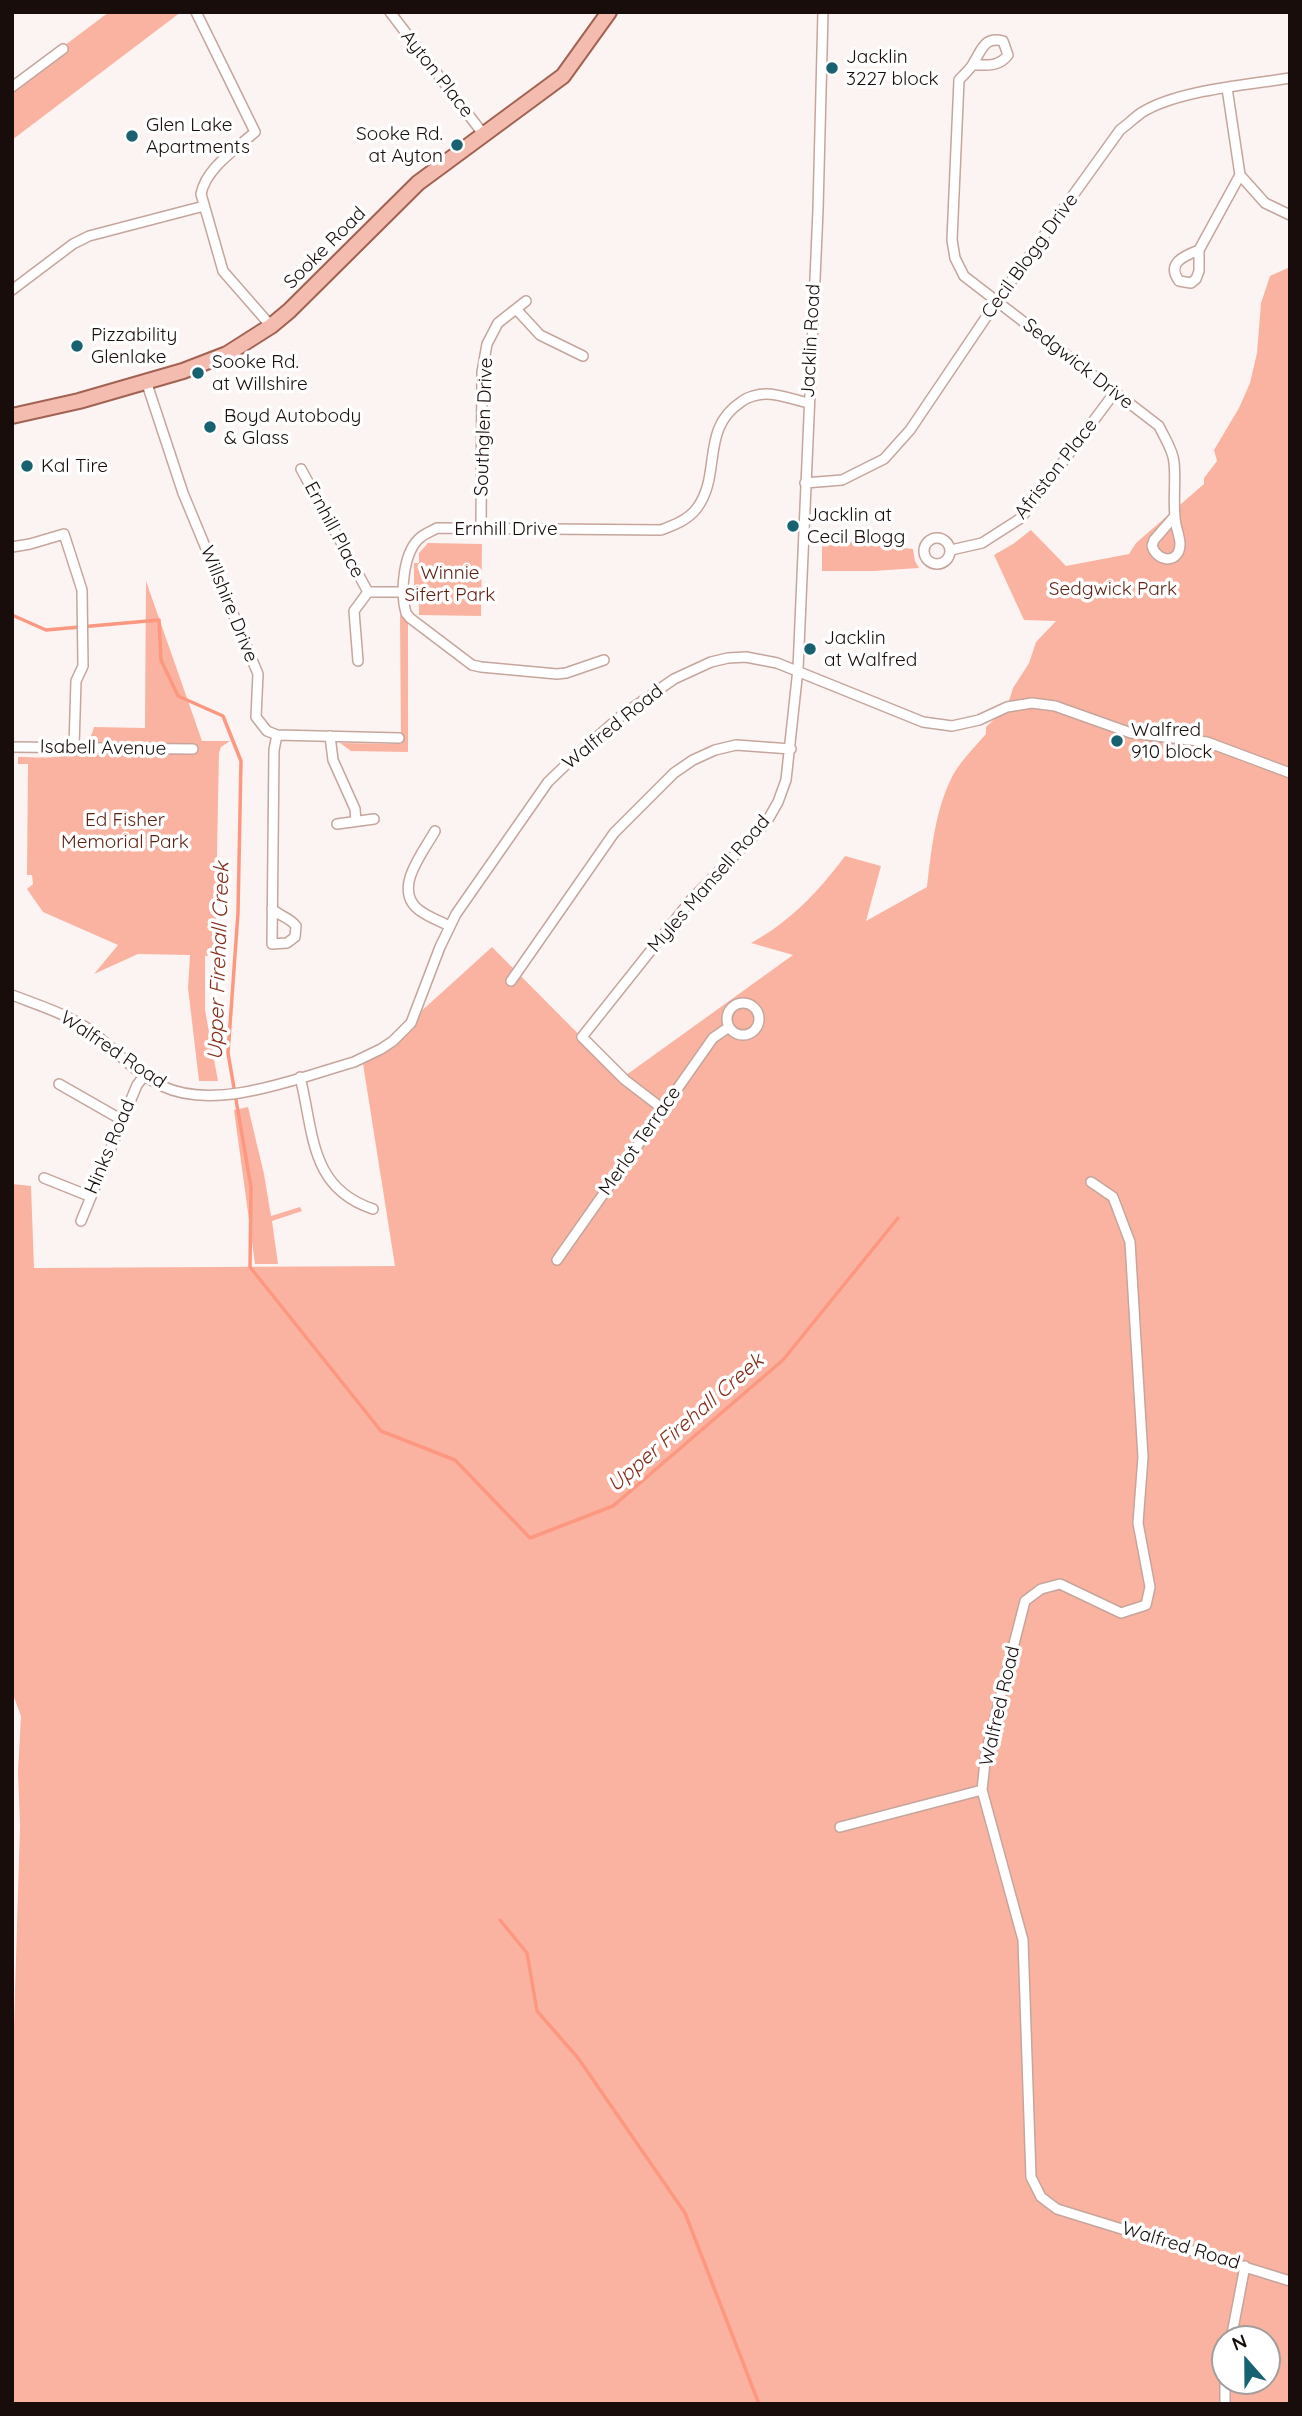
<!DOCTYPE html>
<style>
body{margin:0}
#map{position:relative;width:1302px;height:2416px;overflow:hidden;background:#fbf4f2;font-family:Quicksand,sans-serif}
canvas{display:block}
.frame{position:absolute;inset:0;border:14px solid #180d0a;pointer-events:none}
.north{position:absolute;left:1211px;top:2325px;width:70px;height:70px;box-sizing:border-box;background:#fff;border:2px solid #a39e9d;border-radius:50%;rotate:339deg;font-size:19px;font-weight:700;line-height:28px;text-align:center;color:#180d0a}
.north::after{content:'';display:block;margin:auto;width:24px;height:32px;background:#186170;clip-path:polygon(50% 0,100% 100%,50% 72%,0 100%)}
</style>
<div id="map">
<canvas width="1302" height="2416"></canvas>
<div class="frame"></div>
<div class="north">N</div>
</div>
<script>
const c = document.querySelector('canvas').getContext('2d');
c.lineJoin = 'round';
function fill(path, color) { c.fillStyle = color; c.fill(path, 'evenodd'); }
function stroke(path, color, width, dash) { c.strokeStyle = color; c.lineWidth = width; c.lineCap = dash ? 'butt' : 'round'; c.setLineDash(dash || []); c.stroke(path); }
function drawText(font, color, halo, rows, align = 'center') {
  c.font = font + ' Quicksand,sans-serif'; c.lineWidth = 7; c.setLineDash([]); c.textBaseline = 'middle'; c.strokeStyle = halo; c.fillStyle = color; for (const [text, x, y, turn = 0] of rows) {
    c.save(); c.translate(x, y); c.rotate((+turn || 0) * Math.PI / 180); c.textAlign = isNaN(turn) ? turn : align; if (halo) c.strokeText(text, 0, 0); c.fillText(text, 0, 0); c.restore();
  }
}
fill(new Path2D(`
 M109,12H181L12,140V85Z
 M1290,267V2404H12V2092L20,1825L18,1771L21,1716L12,1692V1184L31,1186L34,1268L395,1266L363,1064L492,947L622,1078L793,955L751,943C791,921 818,892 845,856L881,866L866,921L927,887C931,852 935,813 950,781C958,763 973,749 986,734V727L1007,707L1013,688L1029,663L1036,642L1056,621L1024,620L994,555L1013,544L1031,530L1066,566L1129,554L1136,543L1204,484V478L1217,461L1214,450L1239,408L1250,383L1257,353L1261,303L1270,276ZM1225,2339H1267V2381H1225Z
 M822,539L913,549L915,561L919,568L873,571H822Z
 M428,543L482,544L481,616L419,615V587H414V563H419V553Z
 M146,581L202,741H230L221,747L219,753L215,955L205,956V1010L218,1081H199L188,988L190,955L138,954L94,974L118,945L43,912L27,889L33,884L32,875H27L28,764H18V757C47,757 85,764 94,727L145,728Z
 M400,615L408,622V752L351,751L340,743L401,744Z
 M248,1107L264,1174L271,1216L300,1207L302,1211L272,1221L278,1264H255L234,1110Z`), '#fbb3a1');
stroke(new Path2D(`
 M12,615L46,630L159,620L161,660L178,696L223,716L241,761L238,913L228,1053L251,1187L250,1267L381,1431L455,1460L530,1538L613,1506L783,1360L898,1218
 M500,1920L527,1953L537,2011L578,2058L685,2213L759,2404`), '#fd9880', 3.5);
const minor = new Path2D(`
 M196,12L255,132C236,149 206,168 201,194L223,271L271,326
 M390,12L484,135
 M973,65C987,65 999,67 1008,55L1003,41C985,36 982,49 974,62C971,69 964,74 959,80L952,240L955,258L964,276L1159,426C1164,437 1173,450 1174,462C1176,480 1173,499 1175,517C1175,526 1180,536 1180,544C1180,563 1158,564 1152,546L1154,540L1174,517
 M12,87L63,49
 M1240,175L1265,203L1290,215
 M1199,250C1184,256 1166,263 1179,281L1191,283L1196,279L1199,271V250L1240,175L1227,88
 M12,290L73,244L89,236L204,206
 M516,309L540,335L583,356
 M146,381L183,493L258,674L256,717L267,731L277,735L274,750L272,944L287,943L295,937L296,926C290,918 280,916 272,909
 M301,469L368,592
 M805,483L842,480L884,459L910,430L997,301L1120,130C1127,125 1134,118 1141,113C1177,90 1248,85 1290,78
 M481,528L482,372L487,344L498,323L526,301
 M924 551a13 13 0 1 1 26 0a13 13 0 1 1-26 0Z
 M12,547L30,544L64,534L82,590L83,666L76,681L74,747
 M951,550L982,543L1021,518L1115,392
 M368,592H404
 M604,660L566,673L557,674L481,667L472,665L410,618L406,613C400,592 403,551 421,537C426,533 432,531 437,528L661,530C674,525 688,520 697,508C722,474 700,429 741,402C747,397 758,394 766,394C780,394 795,400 809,403
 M358,661L354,611L368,592
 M277,735L399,738
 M330,736L333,760L355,809L356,821
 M12,747L193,749
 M337,824L374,819
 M435,831C423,853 392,889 419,910C428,917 440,921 449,926
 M511,981L614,833L674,773L693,760L715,750L736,745L791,749
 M12,995C38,1005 67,1014 90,1030C114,1048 134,1073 162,1086C216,1112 298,1078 354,1062L381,1049L393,1041L411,1023L440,947L456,914L548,782L574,757L621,716L674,679L711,662L728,658L746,657L777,663L923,722L952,726L979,720L1007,707L1032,703L1055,706L1131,733L1207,742L1290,773
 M727 1019a16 16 0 1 1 32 0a16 16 0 1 1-32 0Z
 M300,1077C314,1132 309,1188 373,1209
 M59,1084L122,1120
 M663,1109L625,1080L582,1037L691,900L766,823L778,802L786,780L798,669L818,210L823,12
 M44,1178L89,1196
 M1091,1182L1113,1197L1130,1242L1143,1457L1138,1523L1150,1587L1146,1605L1121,1613L1060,1584L1041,1589L1025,1601L986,1753L982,1790L1023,1940L1031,2177L1041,2197L1057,2209L1290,2281
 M81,1221L137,1085L144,1076
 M557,1260L713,1038L729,1027
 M840,1827L982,1790
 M1231,2339L1245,2266
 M1225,2369V2404`);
const primary = new Path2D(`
 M12,416L79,401L183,371L227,354L271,326L289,311L418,183L563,76L609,12`);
stroke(minor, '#c6a59c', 12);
stroke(primary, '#a26252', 18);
stroke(minor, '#fff', 9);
stroke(primary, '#f4bcaf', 14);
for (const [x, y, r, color] of [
 [832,68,7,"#186170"],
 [132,136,7,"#186170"],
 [457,145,7,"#186170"],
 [77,346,7,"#186170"],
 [198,373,7,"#186170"],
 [210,427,7,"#186170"],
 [27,466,7,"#186170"],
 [793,526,7,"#186170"],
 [810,649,7,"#186170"],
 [1117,741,7,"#186170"]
]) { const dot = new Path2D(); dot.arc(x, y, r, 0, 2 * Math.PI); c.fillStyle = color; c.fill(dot); stroke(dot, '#fff', 2.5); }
drawText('19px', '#180d0a', '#fff', [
 ["Jacklin",846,57],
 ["3227 block",846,79],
 ["Glen Lake",146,125],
 ["Apartments",146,147],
 ["Sooke Rd.",443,134,"right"],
 ["at Ayton",443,156,"right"],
 ["Pizzability",91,335],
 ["Glenlake",91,357],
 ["Sooke Rd.",212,362],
 ["at Willshire",212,384],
 ["Boyd Autobody",224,416],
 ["& Glass",224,438],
 ["Kal Tire",41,466],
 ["Jacklin at",807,515],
 ["Cecil Blogg",807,537],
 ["Jacklin",824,638],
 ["at Walfred",824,660],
 ["Walfred",1131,730],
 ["910 block",1131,752]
], 'left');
drawText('19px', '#180d0a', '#fff', [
 ["Ayton Place",437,74,52],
 ["Sooke Road",325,248,-45],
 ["Cecil Blogg Drive",1030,256,-54],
 ["Jacklin Road",811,341,-87],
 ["Sedgwick Drive",1078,364,38],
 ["Southglen Drive",484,427,-88],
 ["Afriston Place",1056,469,-52],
 ["Ernhill Drive",506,529],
 ["Ernhill Place",334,530,62],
 ["Willshire Drive",229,604,68],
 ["Walfred Road",613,727,-39],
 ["Isabell Avenue",103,748,1],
 ["Myles Mansell Road",709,884,-49],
 ["Walfred Road",113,1050,34],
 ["Merlot Terrace",640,1141,-55],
 ["Hinks Road",110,1147,-67],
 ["Walfred Road",1000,1706,-77],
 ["Walfred Road",1181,2246,17]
]);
drawText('19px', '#5d1f10', '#fff', [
 ["Winnie",450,573],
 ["Sifert Park",450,595],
 ["Sedgwick Park",1113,589],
 ["Ed Fisher",125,820],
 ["Memorial Park",125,842]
]);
drawText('italic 21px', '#872e1a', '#fff', [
 ["Upper Firehall Creek",219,961,-88],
 ["Upper Firehall Creek",686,1423,-41]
]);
</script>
